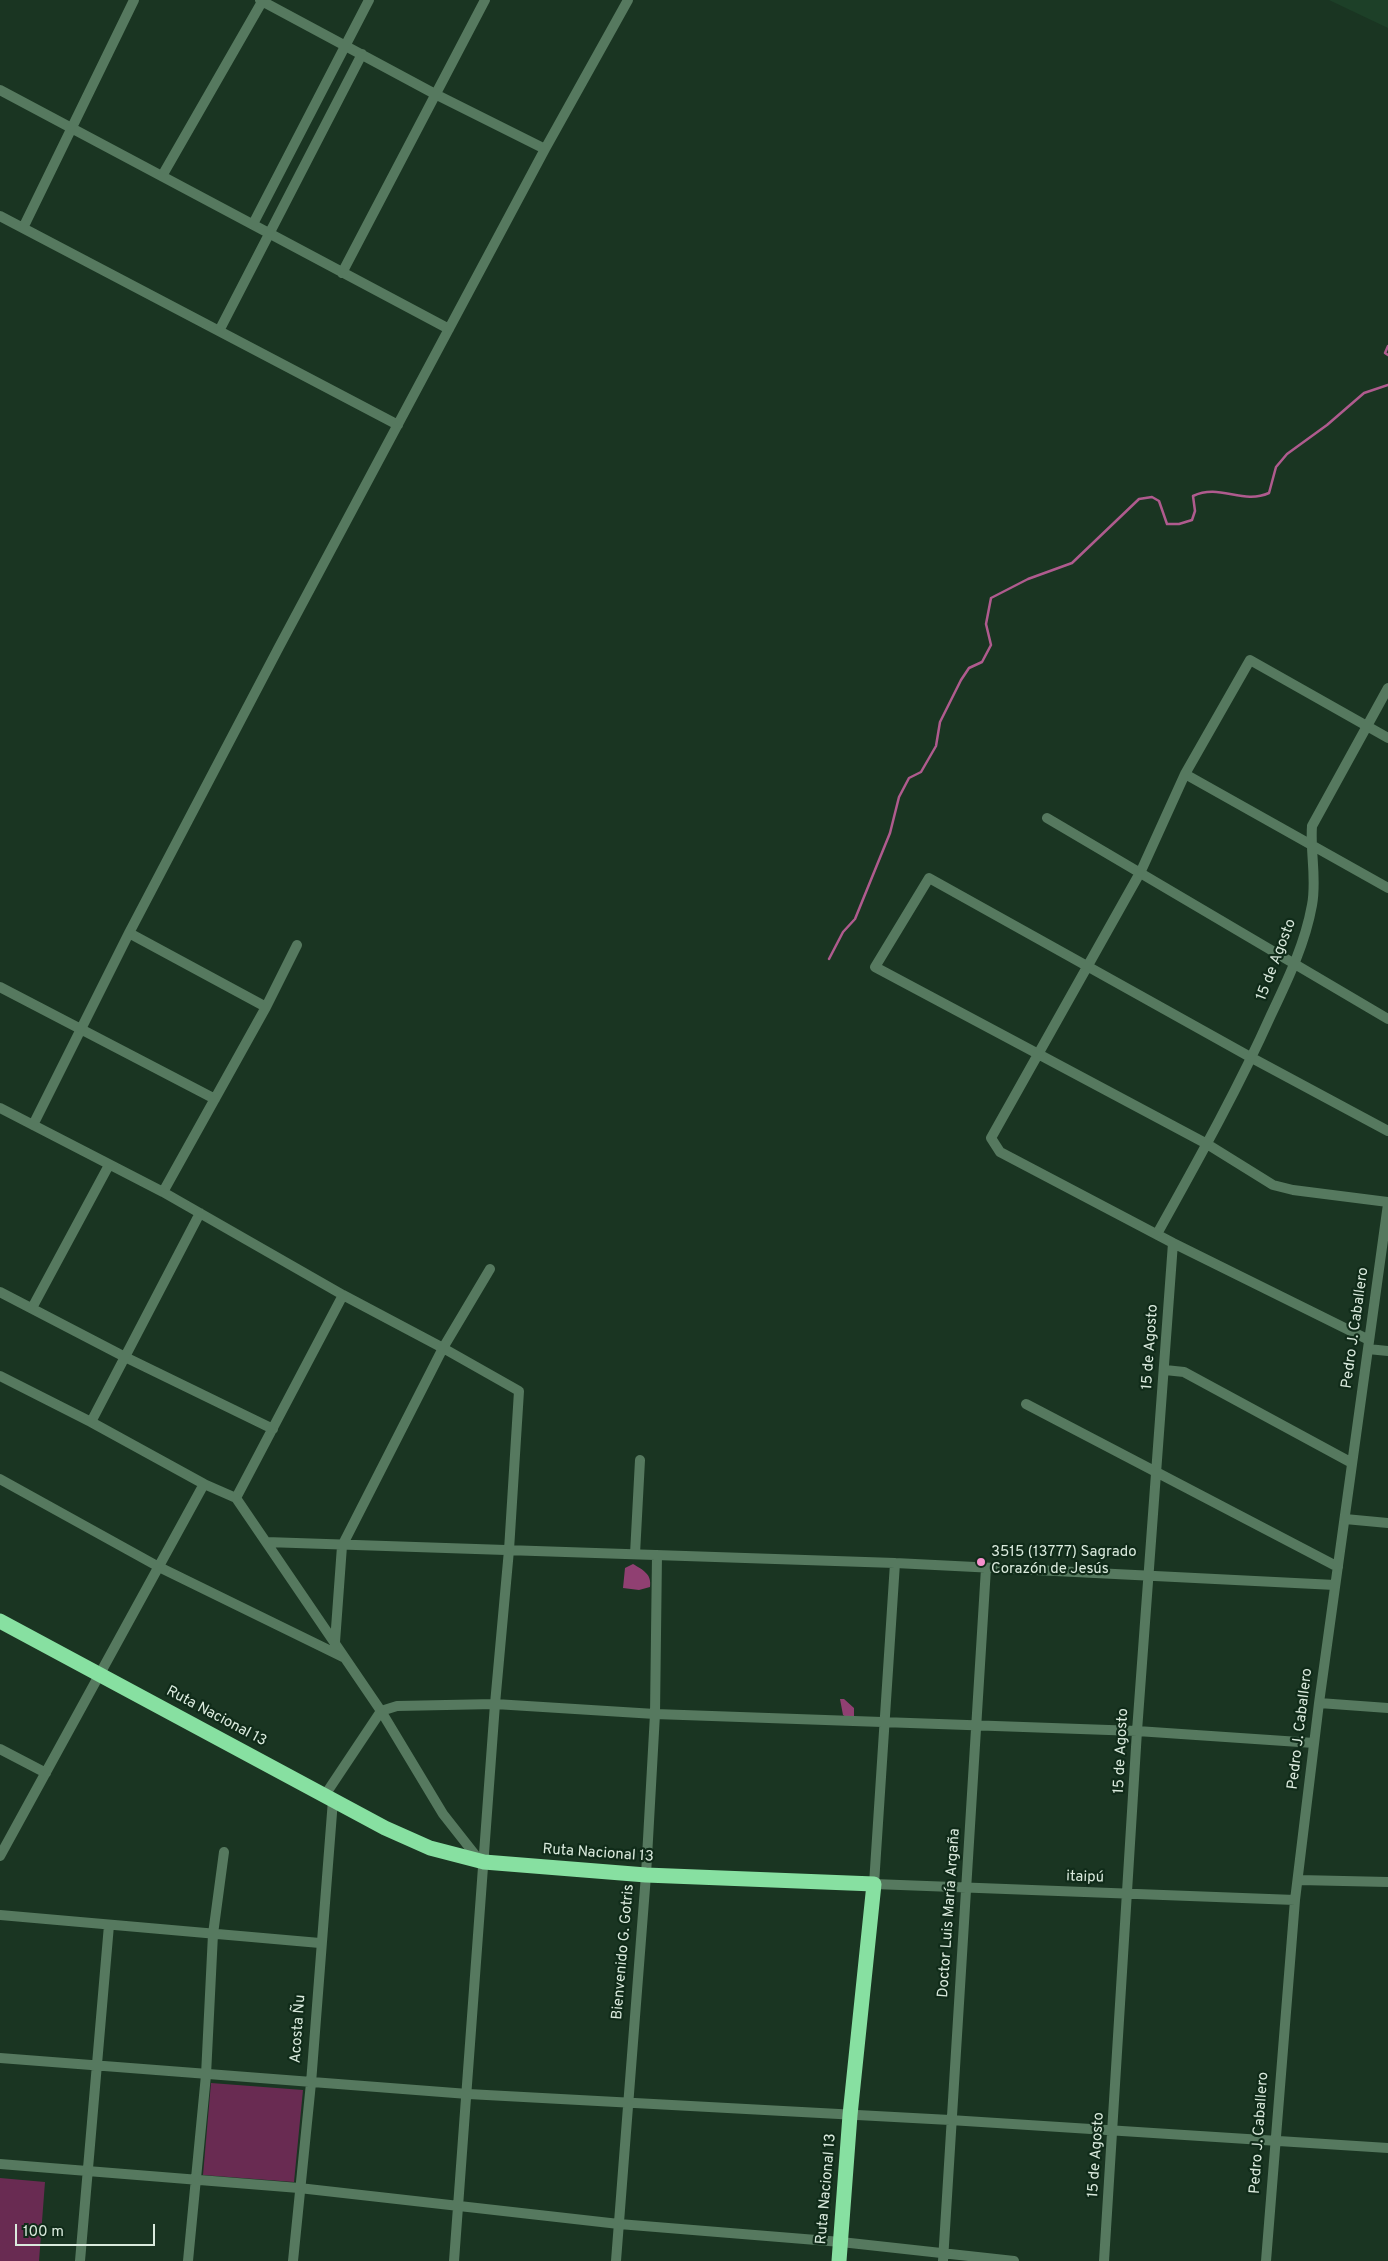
<!DOCTYPE html>
<meta charset="utf-8">
<style>
body{margin:0}
#map{position:relative;width:1388px;height:2261px;overflow:hidden;background:#1a3522;font-family:Overpass,sans-serif}
canvas{display:block}
.scale{position:absolute;left:15px;top:2224px;width:140px;height:22px;box-sizing:border-box;border:2px solid #daeadd;border-top:0;padding-left:6px;font-size:15px;line-height:18px;white-space:nowrap;color:#daeadd;-webkit-text-stroke:4px #102b19;paint-order:stroke}
</style>
<div id="map">
<canvas width="1388" height="2261"></canvas>
<div class="scale">100 m</div>
</div>
<script>
const c = document.querySelector('canvas').getContext('2d');
c.lineJoin = 'round';
function fill(path, color) { c.fillStyle = color; c.fill(path, 'evenodd'); }
function stroke(path, color, width, dash) { c.strokeStyle = color; c.lineWidth = width; c.lineCap = dash ? 'butt' : 'round'; c.setLineDash(dash || []); c.stroke(path); }
function drawText(font, color, halo, rows, align = 'center') {
  c.font = font + ' Overpass,sans-serif'; c.lineWidth = 4.5; c.setLineDash([]); c.textBaseline = 'middle'; c.strokeStyle = halo; c.fillStyle = color; for (const [text, x, y, turn = 0] of rows) {
    c.save(); c.translate(x, y); c.rotate((+turn || 0) * Math.PI / 180); c.textAlign = isNaN(turn) ? turn : align; if (halo) c.strokeText(text, 0, 0); c.fillText(text, 0, 0); c.restore();
  }
}
fill(new Path2D(`
 M1329,0H1388V28Z`), '#1d4028');
fill(new Path2D(`
 M211,2083L303,2090L294,2182L203,2175Z
 M0,2178L45,2182L39,2261H0Z`), '#692b52');
fill(new Path2D(`
 M633,1564C643,1570 652,1574 650,1587L639,1590L623,1588L625,1568Z
 M840,1699H844L854,1708V1716L846,1717L843,1715Z`), '#904072');
stroke(new Path2D(`
 M1388,346L1385,353L1388,355
 M829,959L843,932L855,919L890,833L899,797L909,778L921,772L936,746L940,722L961,680L969,668L982,662L991,645L986,624L991,598L1028,579L1072,563L1139,499L1152,497L1159,501L1167,524H1179L1192,520L1195,511L1193,496C1220,483 1242,505 1269,493L1276,467L1287,454L1327,425L1364,393L1388,385`), '#af5b8e', 2.5);
stroke(new Path2D(`
 M260,0L435,94L545,149
 M0,90L449,329
 M162,176L263,0
 M0,216L398,425
 M253,224L369,0
 M23,228L134,0
 M342,273L485,0
 M219,331L362,54
 M1388,738L1250,660L1185,774L1388,888
 M1185,774L1141,871L991,1138L1000,1152L1173,1243L1369,1340
 M1047,818L1388,1019
 M129,933L266,1007
 M0,987L215,1099
 M0,1108L163,1192L343,1295L443,1348L519,1391L509,1550L495,1704L454,2261
 M33,1125L129,933L279,647L545,149L628,0
 M1388,1131L1252,1058L929,878L875,967L1207,1144L1273,1185L1293,1190L1388,1202
 M163,1192L266,1007L297,945
 M1157,1234C1197,1162 1237,1091 1271,1015C1288,979 1305,944 1312,905C1317,879 1310,852 1312,826L1388,688
 M0,1292L125,1357L273,1429
 M32,1308L109,1165
 M1368,1349L1388,1351
 M1165,1370L1184,1372L1352,1463
 M0,1376L91,1422L204,1484L236,1498L381,1711L443,1814L480,1861
 M1026,1404L1338,1567
 M91,1422L200,1213
 M0,1479L159,1567L345,1658
 M236,1498L343,1295
 M1345,1519L1388,1523
 M266,1542L895,1563L1335,1585
 M635,1554L640,1460
 M895,1563L874,1884L1295,1900
 M335,1642L342,1546L443,1348L490,1269
 M1319,1703L1388,1708
 M0,1749L46,1773
 M325,1795L381,1711L397,1706L495,1704L655,1714L1137,1731L1314,1743
 M0,1856L204,1484
 M1299,1880L1388,1882
 M0,1915L320,1943
 M0,2058L468,2094L950,2120L1388,2148
 M0,2164L299,2188L619,2224L841,2242L1014,2261
 M80,2261L109,1925
 M188,2261L206,2075L213,1934L224,1852
 M293,2261L311,2083L333,1800
 M616,2261L646,1875L655,1714L657,1555
 M943,2261L986,1568
 M1104,2261L1137,1731L1173,1243
 M1266,2261L1295,1900L1319,1703L1388,1204`), '#56795f', 10);
stroke(new Path2D(`
 M0,1621L385,1828L430,1848L484,1862L646,1875L874,1884L850,2115L839,2261`), '#87e0a1', 15);
for (const [x, y, r, color] of [
 [981,1562,5,"#f790ce"]
]) { const dot = new Path2D(); dot.arc(x, y, r, 0, 2 * Math.PI); c.fillStyle = color; c.fill(dot); stroke(dot, '#102b19', 2); }
drawText('15px', '#daeadd', '#102b19', [
 ["15 de Agosto",1277,960,-69],
 ["Pedro J. Caballero",1356,1328,-82],
 ["15 de Agosto",1151,1347,-86],
 ["Ruta Nacional 13",216,1717,28],
 ["Pedro J. Caballero",1301,1729,-83],
 ["15 de Agosto",1122,1751,-87],
 ["Ruta Nacional 13",598,1854,4],
 ["itaipú",1085,1878,2],
 ["Doctor Luis María Argaña",950,1913,-86],
 ["Bienvenido G. Gotris",624,1952,-85],
 ["Acosta Ñu",299,2029,-86],
 ["Pedro J. Caballero",1260,2133,-86],
 ["15 de Agosto",1097,2155,-86],
 ["Ruta Nacional 13",827,2189,-85]
]);
drawText('15px', '#daeadd', '#102b19', [
 ["3515 (13777) Sagrado",991,1553],
 ["Corazón de Jesús",991,1570]
], 'left');
</script>
